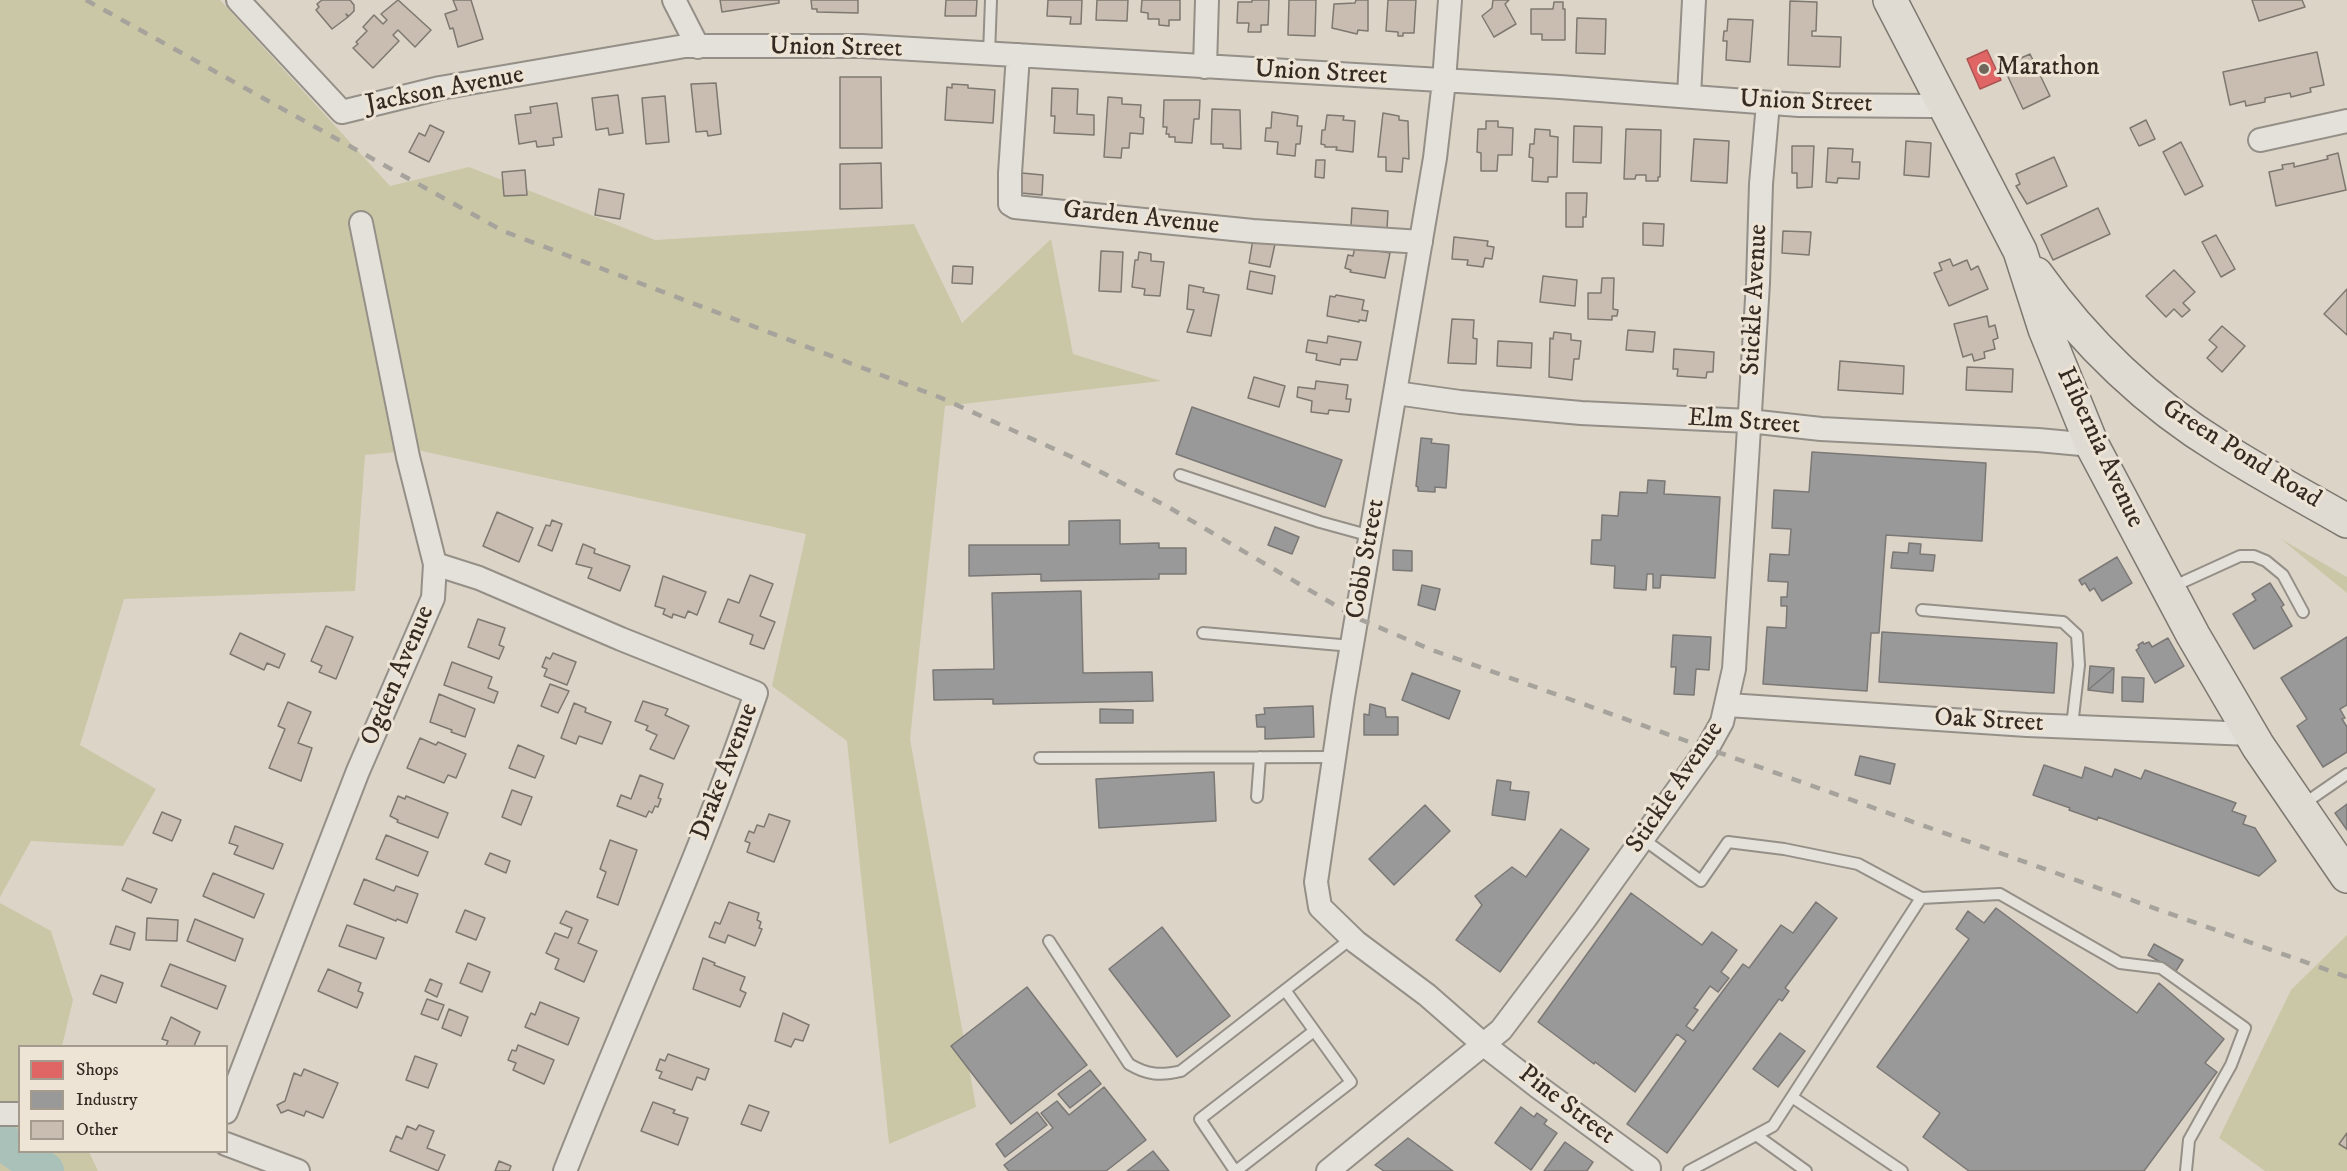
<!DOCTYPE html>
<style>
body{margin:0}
#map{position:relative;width:2347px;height:1171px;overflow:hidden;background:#dcd4c7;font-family:"IM FELL DW Pica",serif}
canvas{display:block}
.legend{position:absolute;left:18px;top:1045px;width:210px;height:108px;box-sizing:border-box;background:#ede4d5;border:2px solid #a49a8e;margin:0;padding:8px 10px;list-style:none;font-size:18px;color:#362b23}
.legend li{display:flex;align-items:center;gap:12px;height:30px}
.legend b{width:30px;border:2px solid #a49a8e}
</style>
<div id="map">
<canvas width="2347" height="1171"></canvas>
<ul class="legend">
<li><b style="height:16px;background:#e06666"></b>Shops</li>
<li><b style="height:16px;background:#999"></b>Industry</li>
<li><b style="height:16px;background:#c9bcb0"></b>Other</li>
</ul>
</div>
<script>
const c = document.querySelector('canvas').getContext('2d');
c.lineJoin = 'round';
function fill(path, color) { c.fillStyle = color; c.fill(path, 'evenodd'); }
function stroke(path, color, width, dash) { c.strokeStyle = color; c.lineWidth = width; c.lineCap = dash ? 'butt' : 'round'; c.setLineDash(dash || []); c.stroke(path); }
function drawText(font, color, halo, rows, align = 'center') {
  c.font = font + ' "IM FELL DW Pica",serif'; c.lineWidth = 6; c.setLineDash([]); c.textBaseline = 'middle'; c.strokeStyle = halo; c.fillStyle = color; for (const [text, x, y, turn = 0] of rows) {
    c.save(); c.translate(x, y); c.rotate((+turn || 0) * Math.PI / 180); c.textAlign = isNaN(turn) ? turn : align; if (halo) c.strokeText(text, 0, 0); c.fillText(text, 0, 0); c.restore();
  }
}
fill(new Path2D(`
 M0,0H220L390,186L469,167L655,240L914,224L962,323L1051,239L1073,354L1161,381L945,406L910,739L976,1107L889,1144L847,741L772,686L806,534L417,450L365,455L355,591L124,599L80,745L156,789L123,846L31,841L0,897Z
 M2281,539L2347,577V593Z
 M0,903L51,931L73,1000L62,1046H20V1152H89L98,1171H0Z
 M2347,935V1171H2265L2219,1138L2291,990Z`), '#cac7a7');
const shops = new Path2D(`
 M1987,50L2001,80L1980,89L1967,59Z`);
fill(shops, '#e06666');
stroke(shops, '#ad5452', 1.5);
const industry = new Path2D(`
 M1192,407L1342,460L1325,507L1176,454Z
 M1421,438L1432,439L1431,443L1449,445L1446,488L1435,487V492L1418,491V487L1416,486Z
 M1812,452L1986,463L1982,541L1886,535L1879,633H1871L1867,691L1763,684L1767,627L1786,628L1787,606H1781V597H1787L1788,582L1768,581L1770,554L1789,555L1791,529L1772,528L1774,490L1809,492Z
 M1648,480L1665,481L1664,494L1720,497L1715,578L1661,575L1660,588H1653V574H1647L1646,590L1614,588L1615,566L1591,564L1592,540H1601L1602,515L1618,516L1620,492L1647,493Z
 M1120,520V544L1159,543V548H1186V574H1159V579L1041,581V574L969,576V545H1069V521Z
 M1275,527L1299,537L1292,554L1268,545Z
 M1909,543L1921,544L1920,554L1935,555L1933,571L1891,568L1893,552L1908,553Z
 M1393,550L1412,551V571L1393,570Z
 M2117,557L2132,583L2102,601L2094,588L2090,591L2085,583L2082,585L2079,580Z
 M2270,583L2284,605L2281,607L2292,626L2254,649L2233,614L2256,600L2252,594Z
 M1422,585L1440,589L1435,610L1418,605Z
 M1081,591L1083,673L1152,672L1153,701L993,704V699L934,700L933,670L994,669L992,593Z
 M1882,632L2057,643L2054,693L1879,682Z
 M1673,635L1711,637L1709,670L1696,669L1694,695L1674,694L1676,667H1671Z
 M2347,637V705L2340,709L2345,718L2342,719L2347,727V752L2323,767L2297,726L2307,719L2281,678Z
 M2168,638L2184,666L2155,683L2136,650L2139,648L2138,645L2143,642L2144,644L2149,642L2152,647Z
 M2090,666L2114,668L2088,690Z
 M2114,668L2113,693L2088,690Z
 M1412,673L1460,691L1449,719L1402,700Z
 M2122,677L2144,678L2143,702L2122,701Z
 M1370,704L1385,708L1386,717H1398V735H1364V714L1369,715Z
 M1313,706L1314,737L1265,739V727H1257L1256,715L1265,714L1264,708Z
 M1100,709L1133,710V723H1100Z
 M1860,756L1895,764L1890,784L1855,775Z
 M2044,765L2082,778L2085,767L2112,777L2115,769L2141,779L2145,770L2236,803L2232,811L2246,816L2243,824L2255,828L2276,861L2259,876L2098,817L2097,820L2069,810L2070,808L2033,795Z
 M1214,772L1216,821L1099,828L1096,779Z
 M1497,780L1511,782L1510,790L1529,792L1525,820L1492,815Z
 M2347,804V830L2335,813Z
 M1425,805L1450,831L1394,885L1369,859Z
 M1561,829L1589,849L1500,972L1456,940L1482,905L1475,896L1512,867L1526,877Z
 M1631,893L1702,945L1712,932L1737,950L1721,972L1729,978L1718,992L1710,986L1694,1008L1698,1010L1686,1026L1693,1031L1743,964L1749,968L1781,925L1793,933L1816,902L1837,918L1785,988L1789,991L1782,1001L1779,999L1667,1153L1627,1124L1686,1041L1677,1034L1635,1092L1595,1062L1594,1064L1538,1022Z
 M1996,908L2137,1013L2159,983L2224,1039L2205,1063L2217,1072L2144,1171H1969L1923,1137L1940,1113L1877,1067L1969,939L1956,929L1968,911L1984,923Z
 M1162,927L1230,1016L1177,1057L1109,969Z
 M2154,944L2183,960L2176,971L2148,955Z
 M1027,987L1087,1065L1011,1124L951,1046Z
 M1780,1033L1805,1051L1778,1087L1753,1069Z
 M1090,1070L1101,1084L1070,1108L1058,1094Z
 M1104,1087L1146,1140L1106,1171H1009L1004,1165L1053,1128L1041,1113L1057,1101L1069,1115Z
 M1521,1107L1534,1117L1537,1113L1547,1120L1544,1124L1557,1133L1531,1170L1495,1143Z
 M1037,1112L1047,1125L1005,1157L996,1144Z
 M1408,1138L1453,1171H1384L1375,1165Z
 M1565,1142L1593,1162L1587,1171H1544Z
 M1153,1151L1169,1171H1127Z`);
fill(industry, '#999');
stroke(industry, '#7b7876', 1.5);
stroke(new Path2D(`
 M0,1140L45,1171`), '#aac1ba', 38);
const building = new Path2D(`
 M322,0H350L354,5V11L349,16L346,14L348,17L332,29L316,10L319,7L317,4Z
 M398,0L431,30L415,47L398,30L393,35L399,41L373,68L353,48L358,44L356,42L367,31L363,27L374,15L383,24L387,20L381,14Z
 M453,0H471L483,39L458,47L453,28L450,29L445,14L457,10Z
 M720,0H779V3L722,12Z
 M811,0H858V13L817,12V9H812Z
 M946,0H977L976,16H945Z
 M1048,0H1082L1081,24H1070L1071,17L1047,16Z
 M1097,0H1128L1127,21L1096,20Z
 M1142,0H1180V20H1169V26L1159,25V19H1148V13L1141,12Z
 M1252,0H1269L1268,25H1261V32H1248L1249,23H1237L1238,2H1252Z
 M1289,0H1316L1315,36L1288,35Z
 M1356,0H1368V31L1358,30L1357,34L1332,28L1334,4L1355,3Z
 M1388,0H1416L1414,33H1403V36H1398V32L1386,31Z
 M1493,0H1509L1505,4L1516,24L1494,37L1482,16L1492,8Z
 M2252,0H2302L2305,7L2259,21Z
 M1790,1L1817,2L1816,31H1812V36L1841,37L1840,67L1788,65Z
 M1554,2H1563V9H1565V40H1542V34H1531V9H1553Z
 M1577,18L1606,19L1605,54L1576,53Z
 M1728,19L1753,20L1750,62L1726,60L1727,41H1723L1724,31H1727Z
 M2317,52L2324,85L2310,88L2311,92L2291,97L2290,93L2265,98V102L2246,106L2245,101L2230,105L2223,72Z
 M2030,54L2050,96L2023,109L2003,66Z
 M840,77H881L882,148H840Z
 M716,83L721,134L708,136L707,131L696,132L691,84Z
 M952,84L968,85V88L995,90L993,123L945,120L947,87L952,88Z
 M1052,88L1078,89L1077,114L1094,115V135L1054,133L1055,116H1051Z
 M618,95L623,133L609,135L608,128L596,130L592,98Z
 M665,96L669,142L646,144L642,98Z
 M1108,97L1122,98V104L1141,105L1140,117L1144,118L1143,134L1130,133L1129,148H1122L1121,158L1104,157Z
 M1164,100H1200L1199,119H1194L1192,143L1175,142V137H1169V134H1166L1167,127H1163Z
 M557,103L562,137L553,138L554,145L537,147L536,141L519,144L515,115L531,113L530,107Z
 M1212,109L1240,110L1241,149L1223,148V144H1211Z
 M1272,112L1298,116L1297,126H1302L1300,144H1296L1295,156L1277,154L1278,142L1265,141L1266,128H1271Z
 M1383,113L1399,116V120L1408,121L1409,159L1403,158L1402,172L1386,171V157H1378Z
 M1327,115L1344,116L1343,120L1355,121L1353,152L1336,150L1337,147H1325V145L1321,144L1322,130H1325Z
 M2146,120L2155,139L2139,146L2130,128Z
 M1486,121H1498V127L1513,128L1512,155H1498L1497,171H1481V153L1477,152L1478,129H1486Z
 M430,125L444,132L429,162L409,152L419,133L425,136Z
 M1574,126L1602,127L1601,163L1573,162Z
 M1535,129L1550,130V136L1558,137L1557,177H1548V182L1532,181L1533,158L1529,157L1530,144H1534Z
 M1626,129L1661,130L1660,177H1658V181H1646V175H1636L1635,179H1624Z
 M1694,139L1729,141L1727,183L1691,181Z
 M1906,141L1931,143L1929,177L1904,175Z
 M2181,142L2203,186L2185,195L2163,152Z
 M1792,146H1814L1812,187L1797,188V173H1792Z
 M1828,148L1853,149L1852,162H1860L1859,179L1838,178L1837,183L1826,182Z
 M2338,153L2346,190L2276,206L2269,172L2283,169L2282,165L2294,163V167L2328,159L2327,156Z
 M2054,157L2067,186L2027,204L2016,186L2020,184L2016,174Z
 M1316,160H1325L1324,178L1315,177Z
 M881,163L882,208L840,209V164Z
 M525,170L527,195L504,196L502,172Z
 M1022,173L1043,175L1042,195L1021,193Z
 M599,189L624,194L620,219L595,215Z
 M1566,193H1587L1586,217H1583V227H1566Z
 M1352,208L1388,211L1387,229L1351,226Z
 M2098,208L2110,234L2053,260L2041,235Z
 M1643,223L1664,224L1663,246L1643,245Z
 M1783,231L1811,232L1809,255L1782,253Z
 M2216,235L2235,269L2221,277L2202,242Z
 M1454,237L1488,241L1487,246L1494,247L1492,259L1485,258L1483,267L1467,265L1468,260L1452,259Z
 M1253,239L1275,244L1270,267L1249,263Z
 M1355,247L1390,253L1385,278L1350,272L1351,270L1345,268L1348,255L1353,256Z
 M1101,251L1123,252L1121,292L1099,291Z
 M1139,252L1151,254V261L1164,262L1160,296L1144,295L1145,289L1132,287L1135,260H1138Z
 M1950,259L1953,266L1967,260L1971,270L1978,266L1988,289L1949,306L1934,273L1942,270L1939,263Z
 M953,266L973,267L972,284L952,283Z
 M2174,270L2195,292L2183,303L2190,310L2182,317L2174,309L2166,317L2146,296Z
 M1250,271L1275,276L1272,294L1247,289Z
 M1543,276L1577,280L1575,306L1540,302Z
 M1602,278H1614L1613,309L1618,310L1617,316H1612V320L1588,319V293H1601Z
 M1189,285L1204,288L1203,292L1219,295L1211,336L1187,332L1194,310L1187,309Z
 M2347,289V335L2324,314Z
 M1336,295L1364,300L1362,310L1368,311L1366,321L1359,320V322L1327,316L1330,296L1335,297Z
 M1987,316L1989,327L1995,325L1998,338L1993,340L1995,349L1984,352L1985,358L1974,361L1972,354L1963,357L1954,324Z
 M1452,319L1474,320L1473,338L1477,339L1476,364L1448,363Z
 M2222,326L2245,346L2222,372L2207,358L2217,347L2209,340Z
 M1628,330L1655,332L1653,352L1626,350Z
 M1554,332L1571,334V340L1581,341L1579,359H1574L1572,380L1549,377L1550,338L1553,339Z
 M1328,336L1361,342L1357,360L1341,359L1340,365L1316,360L1317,354L1306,352L1308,340L1327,343Z
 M1498,341L1532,343L1531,368L1497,366Z
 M1674,349L1714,352L1713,372H1707L1706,378L1677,376L1678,369H1673Z
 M1840,361L1904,366L1903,394L1838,390Z
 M1967,367L2013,369L2012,392L1966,390Z
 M1254,377L1285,386L1279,407L1248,398Z
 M1316,381L1348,385L1346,399H1351L1349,412L1329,410L1328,414L1311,412L1312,401L1297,397L1298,387L1315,389Z
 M497,512L533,528L519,562L483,546Z
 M552,520L562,524L552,551L538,545L546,525L550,526Z
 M583,544L595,549L594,553L630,566L620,591L588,578L592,568L576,564Z
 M750,575L773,584L760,616L775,622L764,649L750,644L753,635L719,622L728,599L739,603Z
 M663,576L706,592L697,615L688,611L685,618L673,614L672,618L663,614L665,609L655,606Z
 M478,619L505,628L499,645L504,647L499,659L468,647Z
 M326,626L353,637L336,679L319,672L322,666L311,661Z
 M240,633L285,654L279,668L267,663L264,670L230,654Z
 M553,653L576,662L567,685L544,676L547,669L542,667L546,657L550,659Z
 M452,662L492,677L488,688L498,692L494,703L444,685Z
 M550,684L569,691L558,713L541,706Z
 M439,694L475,709L465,737L451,732L452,730L430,722Z
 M643,701L668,709L665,715L689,726L674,759L650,749L657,735L646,730L648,726L635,721Z
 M288,702L311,712L298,743L312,748L301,781L269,768L285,729L278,726Z
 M574,703L586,708L585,712L611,722L602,744L579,736L576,744L561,738Z
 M420,738L436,745L438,742L466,754L456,778L448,775L444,783L407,768Z
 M518,745L544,756L535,778L509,768Z
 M640,775L663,784L658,798L661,799L658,807L655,806L652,813L649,811L646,817L617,806L621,795L631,799Z
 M512,790L532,797L521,825L502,817Z
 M398,796L405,799L406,796L448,813L438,838L397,822L398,820L390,816Z
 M162,812L181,820L172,841L153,833Z
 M769,814L790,821L774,862L747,852L750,843L745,841L749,831L754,833L757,825L764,827Z
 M235,826L283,844L273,869L234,854L238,846L229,843Z
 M386,835L428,852L418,876L376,859Z
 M610,840L637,850L618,905L597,897L606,872L600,869Z
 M490,853L510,861L506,873L485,864Z
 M213,873L264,894L254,918L203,896Z
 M127,878L157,889L151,903L122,890Z
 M364,879L394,891L396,886L418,894L407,923L397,919L396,921L354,904Z
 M729,902L759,913L757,920L761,922L759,928L762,929L755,946L728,935L725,943L709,937L715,922L720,924Z
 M465,910L485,918L476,940L456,932Z
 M566,911L588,920L578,943L597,951L584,982L555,969L559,959L546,953L555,933L568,938L572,928L560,923Z
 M147,918L178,920L177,941L146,940Z
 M195,919L243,939L235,961L187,941Z
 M347,925L384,938L376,959L339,946Z
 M116,926L135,933L130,950L110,944Z
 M703,958L715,963L714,965L745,977L740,990L746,993L740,1007L693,989Z
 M468,963L490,972L482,992L460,983Z
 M170,964L226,986L217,1009L161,986Z
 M328,969L361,983L358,991L363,993L357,1008L318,991Z
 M101,975L123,983L116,1003L93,994Z
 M430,979L442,984L437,997L425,991Z
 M427,999L444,1005L438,1020L421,1014Z
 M540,1002L579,1018L568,1045L525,1027L531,1013L535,1015Z
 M449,1009L468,1017L461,1036L442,1028Z
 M783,1013L809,1025L803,1041L795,1039L791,1047L775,1041Z
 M171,1017L200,1032L194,1046H166L168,1041L162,1039Z
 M518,1045L554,1060L544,1084L513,1070L516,1063L508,1060L512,1050L516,1051Z
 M668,1054L709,1069L705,1080L697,1077L692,1090L659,1078L662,1072L656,1070L660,1059L665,1061Z
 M415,1056L437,1064L428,1088L406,1080Z
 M304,1069L338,1083L323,1118L306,1111L304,1116L288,1110L281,1113L277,1105L285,1101L294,1073L301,1076Z
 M653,1102L675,1110L673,1113L688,1118L678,1145L641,1131Z
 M749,1105L769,1112L761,1131L741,1124Z
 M419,1125L434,1131L427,1148L445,1155L438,1171L390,1151L396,1136L402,1139L407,1126L416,1130Z
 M2347,1133V1149L2339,1144Z
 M499,1161L511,1166L509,1171H495Z`);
fill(building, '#c9bcb0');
stroke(building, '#7d7870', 1.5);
const lane = new Path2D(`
 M989,54L991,0
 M1180,475L1320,522L1371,536
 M2172,587L2240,556H2254L2266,561L2283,575L2303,612
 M1922,610L2063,622L2077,635L2079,665L2072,726
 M1203,633L1352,646
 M1040,758L1334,757
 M1257,797L1260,757
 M2302,805L2347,774
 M1643,839L1701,881L1728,842L1784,849L1858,864L1921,898L1773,1126L1689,1171
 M1921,898L2000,894L2120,963L2161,968L2245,1028L2231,1065L2189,1140L2186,1171
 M1049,941L1129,1064C1147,1075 1161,1076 1181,1071L1352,938
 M1792,1097L1902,1171
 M1756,1135L1806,1171
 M1235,1171L1200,1119L1314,1031
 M1236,1171L1351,1082L1285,990`);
const street = new Path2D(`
 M238,0L342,112L440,88L685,46H862L1560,87L1799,105L1932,106L1942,101
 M674,0L698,47
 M1450,0L1444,81L1435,158L1343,697L1316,882L1320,907L1356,942L1427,995L1483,1044L1537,1086L1649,1168
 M1018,55L1010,173V204L1015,207L1253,231L1421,242
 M1205,67L1207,0
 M1689,96L1694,0
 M2260,140L2347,121
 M1396,393L1460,402L1581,413L1749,421L1821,429L2038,440L2092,445
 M435,564L479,578L621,639L756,693C701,855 628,1011 565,1171
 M1728,705L2027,725L2251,734
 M226,1112L358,771L433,598L435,564L408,457L361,223
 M0,1114H20
 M226,1144L298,1171
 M1328,1171L1501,1030L1585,919L1707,749L1722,722L1734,669L1758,283L1761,184L1768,103`);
const primary = new Path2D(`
 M1890,0L2020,251L2045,329L2092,445L2193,635L2258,746L2347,876
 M2036,274C2085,343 2149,404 2221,448C2262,474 2305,497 2347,521`);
stroke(lane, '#948f87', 14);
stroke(street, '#948f87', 26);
stroke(primary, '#7d7870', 36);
stroke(lane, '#e4e0da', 10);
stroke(street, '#e4e0da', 22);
stroke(primary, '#dfdbd3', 33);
stroke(new Path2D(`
 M86,0L503,231L939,397L1072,457L1170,508L1357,618L1432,650L2347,977`), '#a6a29c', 4.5, [10, 10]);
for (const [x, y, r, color] of [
 [1984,69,6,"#70665c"]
]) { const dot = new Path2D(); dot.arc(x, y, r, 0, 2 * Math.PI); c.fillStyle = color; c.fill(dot); stroke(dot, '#ede4d5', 2); }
drawText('26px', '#362b23', '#ede4d5', [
 ["Union Street",836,49,1],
 ["Union Street",1321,74,3],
 ["Jackson Avenue",445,91,-11],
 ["Union Street",1806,103,2],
 ["Garden Avenue",1141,219,6],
 ["Stickle Avenue",1756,300,-87],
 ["Elm Street",1744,423,4],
 ["Hibernia Avenue",2099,448,65],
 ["Green Pond Road",2241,455,32],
 ["Cobb Street",1367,559,-80],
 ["Ogden Avenue",399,676,-67],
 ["Oak Street",1989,722,3],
 ["Drake Avenue",726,772,-69],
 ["Stickle Avenue",1676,788,-56],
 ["Pine Street",1566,1106,37]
]);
drawText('26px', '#362b23', '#ede4d5', [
 ["Marathon",1996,69]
], 'left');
</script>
